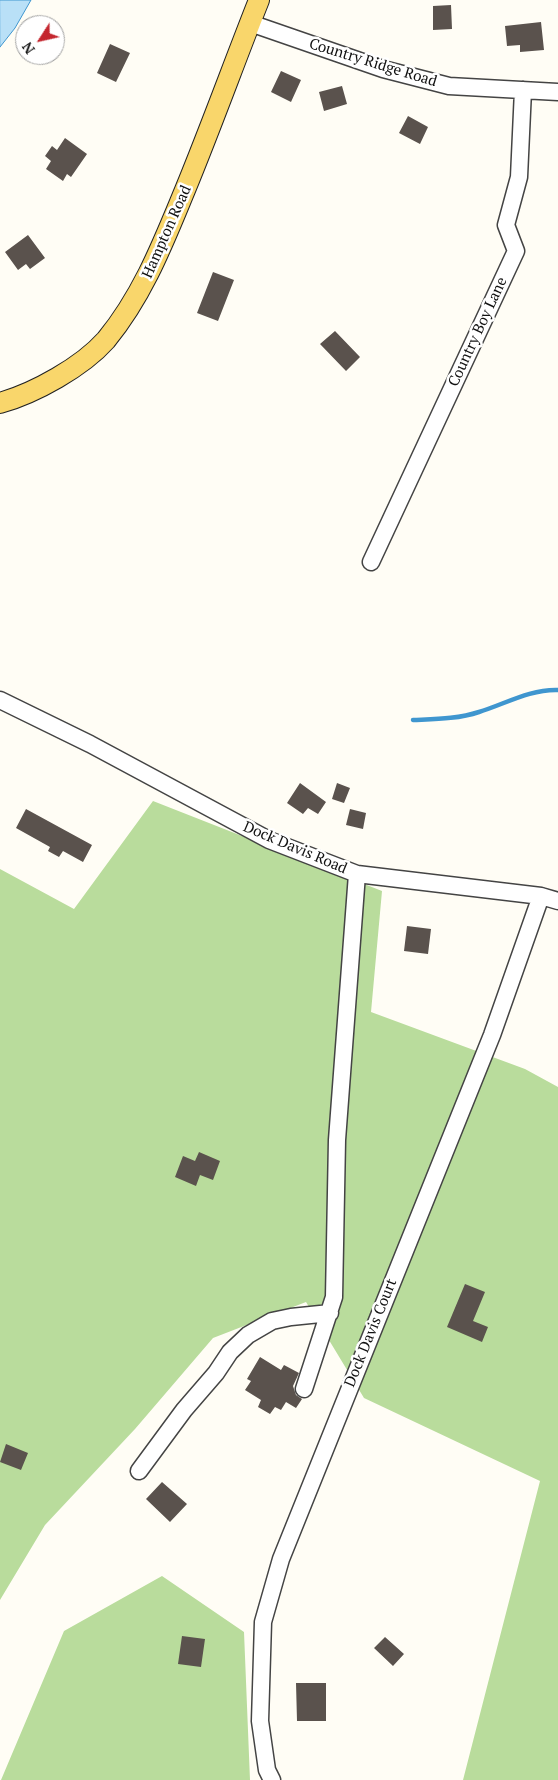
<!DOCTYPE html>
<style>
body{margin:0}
#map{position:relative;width:558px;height:1780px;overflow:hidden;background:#fffdf5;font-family:"PT Serif",serif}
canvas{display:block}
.north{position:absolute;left:15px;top:15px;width:50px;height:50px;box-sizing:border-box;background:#fff;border:1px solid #a0a0a0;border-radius:50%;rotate:235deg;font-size:14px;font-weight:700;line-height:20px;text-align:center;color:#111}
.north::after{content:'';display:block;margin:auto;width:18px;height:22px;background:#c4262e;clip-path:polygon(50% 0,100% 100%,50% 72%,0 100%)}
</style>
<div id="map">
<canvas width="558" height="1780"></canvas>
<div class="north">N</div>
</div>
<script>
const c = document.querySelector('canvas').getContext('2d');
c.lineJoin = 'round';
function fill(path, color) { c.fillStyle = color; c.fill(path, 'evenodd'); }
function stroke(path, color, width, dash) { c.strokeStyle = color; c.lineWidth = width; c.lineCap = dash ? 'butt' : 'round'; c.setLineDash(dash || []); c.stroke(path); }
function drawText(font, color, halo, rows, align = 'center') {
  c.font = font + ' "PT Serif",serif'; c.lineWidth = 5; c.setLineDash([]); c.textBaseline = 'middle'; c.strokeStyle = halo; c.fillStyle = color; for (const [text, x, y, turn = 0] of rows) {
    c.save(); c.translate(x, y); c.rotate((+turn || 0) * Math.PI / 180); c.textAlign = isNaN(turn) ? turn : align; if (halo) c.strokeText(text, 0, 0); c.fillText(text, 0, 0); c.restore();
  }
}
fill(new Path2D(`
 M153,801L382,891L371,1012L525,1069L558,1087V1780H463L540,1481L364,1398L306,1302L213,1338L135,1429L45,1525L0,1600V869L74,909Z
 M162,1576L244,1632L250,1780H1L64,1631Z`), '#b9dc9c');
const water = new Path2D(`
 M0,0H31L15,28L0,47Z`);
fill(water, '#b9e0f7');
stroke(water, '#3f96cf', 1);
stroke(new Path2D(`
 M413,720C435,719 458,719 479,712C505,704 530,689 558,690`), '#3f96cf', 4.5);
fill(new Path2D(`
 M451,5L452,29L433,30V6Z
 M541,22L544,50L520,52V45L507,46L505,26Z
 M110,44L130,53L116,82L97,73Z
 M281,71L301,80L291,102L271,92Z
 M342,86L347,104L324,111L319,92Z
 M408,116L428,127L420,144L399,133Z
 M65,138L87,154L71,177L67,174L63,181L46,169L51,161L45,156L52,146L57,150Z
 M28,235L45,258L30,269L26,264L18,270L5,252Z
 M213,272L234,280L218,321L197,313Z
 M335,331L360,357L346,371L320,344Z
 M300,783L326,802L318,814L308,808L303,814L287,803Z
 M337,783L350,788L344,803L332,799Z
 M26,809L92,845L83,862L63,851L59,857L48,851L50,847L16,828Z
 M350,809L366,813L363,829L346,825Z
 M407,926L431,929L428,954L404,951Z
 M199,1152L220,1161L213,1180L200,1175L196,1186L175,1177L183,1156L195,1161Z
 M465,1284L485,1292L473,1321L488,1327L482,1342L447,1327Z
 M260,1357L281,1370L284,1365L299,1373L293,1386L296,1395L302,1399L296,1408L286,1402L281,1410L275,1407L270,1414L258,1407L261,1400L245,1390L251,1381L247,1379Z
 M6,1444L28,1453L21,1470L0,1462Z
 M162,1482L187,1504L170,1522L146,1499Z
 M182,1636L205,1639L201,1667L178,1664Z
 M385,1637L404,1654L393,1666L374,1648Z
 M296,1683H326V1721H297Z`), '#5a524d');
const minor = new Path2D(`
 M250,23L383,69L449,86L558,92
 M371,562L516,251L506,225L519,177L523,90
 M0,700L90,744L269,840L357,874L541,896L558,901
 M304,1389L334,1297L337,1140L357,874
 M139,1471L184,1410L216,1373L230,1352L248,1335L272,1321L291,1317L330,1313
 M272,1780L267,1770L260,1721L263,1622L281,1559L492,1035L541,896`);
const major = new Path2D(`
 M0,403C35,393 82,367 106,340C143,295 163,243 185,190C211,127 234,63 259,0`);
stroke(minor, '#444', 19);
stroke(major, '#222', 22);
stroke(minor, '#fff', 16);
stroke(major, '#f9d66b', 20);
drawText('15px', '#111', '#fff', [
 ["Country Ridge Road",373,63,17],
 ["Hampton Road",167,232,-66],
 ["Country Boy Lane",478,332,-65],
 ["Dock Davis Road",295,848,23],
 ["Dock Davis Court",371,1333,-68]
]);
</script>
